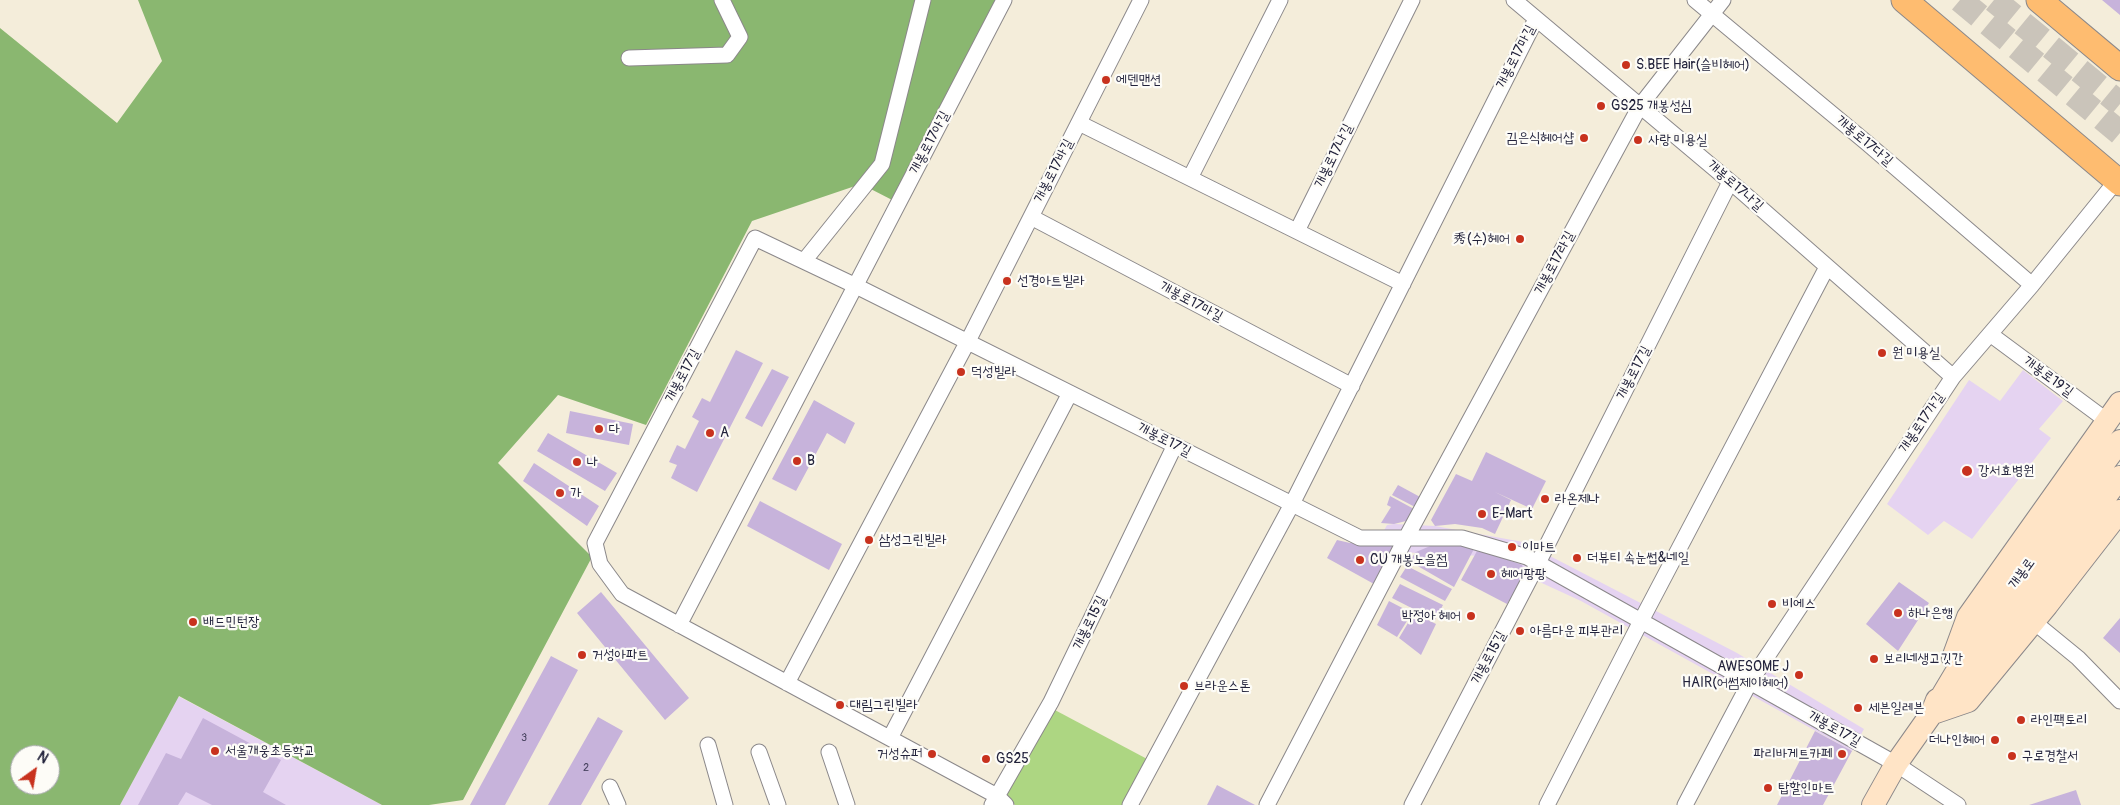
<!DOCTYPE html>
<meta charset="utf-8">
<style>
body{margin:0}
#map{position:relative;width:2120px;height:805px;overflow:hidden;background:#f4edda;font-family:Pangolin,sans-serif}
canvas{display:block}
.north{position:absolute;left:10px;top:745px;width:50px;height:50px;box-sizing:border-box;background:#fdfcf7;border:1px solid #a5a5ac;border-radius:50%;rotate:32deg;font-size:14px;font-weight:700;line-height:20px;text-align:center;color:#22223b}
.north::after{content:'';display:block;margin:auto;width:18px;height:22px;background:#c8321e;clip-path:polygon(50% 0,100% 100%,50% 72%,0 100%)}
</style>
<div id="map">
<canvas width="2120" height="805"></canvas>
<div class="north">N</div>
</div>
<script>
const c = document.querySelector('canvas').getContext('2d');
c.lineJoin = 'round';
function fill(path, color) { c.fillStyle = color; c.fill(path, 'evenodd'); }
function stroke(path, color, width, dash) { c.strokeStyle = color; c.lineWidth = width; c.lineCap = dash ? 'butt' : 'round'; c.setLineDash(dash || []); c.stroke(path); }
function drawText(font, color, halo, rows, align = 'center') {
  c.font = font + ' Pangolin,"LXGW WenKai TC","Poor Story",sans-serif'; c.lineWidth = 4.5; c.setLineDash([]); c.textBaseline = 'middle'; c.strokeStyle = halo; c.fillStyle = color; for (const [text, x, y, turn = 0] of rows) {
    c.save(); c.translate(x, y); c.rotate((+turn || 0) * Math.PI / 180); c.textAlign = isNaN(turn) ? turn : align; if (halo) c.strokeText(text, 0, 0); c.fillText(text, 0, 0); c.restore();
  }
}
fill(new Path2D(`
 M2023,370L2063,401L2039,429L2051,438L1972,539L1944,521L1928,535L1887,504L1969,380L2000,401Z
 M1394,524L1435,526L1523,542L1737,653L1864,729L1852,751L1581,601L1483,556L1373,551L1387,525Z
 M178,696L382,805H120Z`), '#e5d3f1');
fill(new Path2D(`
 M1053,709L1149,760L1126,805H1015L1004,793Z`), '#add682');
fill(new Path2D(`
 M138,0H1004L898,203L861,184L752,221L646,425L558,395L498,463L592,557L463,800L429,805H382L179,696L120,805H0V28L117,123L162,61ZM20,755H50V785H20Z`), '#8ab770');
fill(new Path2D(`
 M2102,0H2120V15Z
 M736,350L763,363L697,492L671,478L677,465L669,462L677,445L685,449L699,421L692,417L702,398L710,402Z
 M772,369L789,377L762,427L745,418Z
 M814,400L855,423L845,444L827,433L796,491L772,479Z
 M570,411L633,424L629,445L566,433Z
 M548,433L617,473L605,491L537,451Z
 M1486,452L1546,481L1532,509L1495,492L1511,500L1495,534L1482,528L1455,524L1435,526L1431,520L1456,474L1472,481Z
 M534,463L599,506L587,526L523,481Z
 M1398,485L1422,498L1417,508L1392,495Z
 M1390,496L1414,509L1416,514L1406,521L1394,524L1381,523L1391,507L1387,505Z
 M760,501L842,544L829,570L747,526Z
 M1337,540L1350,543L1395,546L1374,584L1327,558Z
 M1435,544L1462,545L1474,549L1454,587L1409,561L1416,552Z
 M1477,551L1494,555L1522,565L1524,572L1521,582L1507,604L1461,580Z
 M1407,566L1452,589L1445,601L1400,577Z
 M1899,582L1929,603L1898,651L1866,624Z
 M1400,584L1443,605L1435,620L1392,598Z
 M601,592L689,698L665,720L577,613Z
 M1389,601L1412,613L1397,637L1377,625Z
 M1414,613L1436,624L1421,655L1399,638Z
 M2120,618V653L2103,638Z
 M551,656L578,670L505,805H470Z
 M598,717L623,731L581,805H548Z
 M203,718L281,760L263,792L286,805H212L186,792L178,805H138L166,753L181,759Z
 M1815,731L1852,751L1823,805H1777Z
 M1217,785L1255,805H1207Z
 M2076,790L2081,805H2029Z`), '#c7b3db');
stroke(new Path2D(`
 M1960,0L2120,133
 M1994,0L2120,104`), '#cac4ba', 25, [25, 12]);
const street = new Path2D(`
 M1514,0L1740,190L1953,377
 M1695,0L1867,143L2032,285
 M629,58L727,55L740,37L722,0
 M1079,123L1403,284
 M1190,178L1280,0
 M1031,217L1352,386
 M1297,231L1412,0
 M804,261L882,164L923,0
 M1990,334L2106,420
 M2034,622L2078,658L2120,701
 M679,625L1004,0
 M787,683L968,341L1141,0
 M890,738L1070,393
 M708,745L725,805
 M759,752L778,805
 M829,752L847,805
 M610,787L618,805
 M992,805L1051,702L1175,445
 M1006,805L997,796L622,594L600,564L595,543L755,238L856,286L1360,538H1462L1527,557L1896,764L1958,805
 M1130,805L1292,504L1536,19
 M1267,805L1406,538L1640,106L1723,0
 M1412,805L1538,563L1730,182
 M1547,805L1641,621L1827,267
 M1685,805L1750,682L1953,377L2032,285L2117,180`);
const secondary = new Path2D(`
 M2120,441L1984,626L1932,713L2022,609L2120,477
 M1953,658L1968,617L2120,403
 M1933,713L1968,701L2047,605L2120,511
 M1873,805L1896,764L1932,713L1937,700`);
const primary = new Path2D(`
 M1904,0L2120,183
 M2039,0L2120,68`);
stroke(street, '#8b888a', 17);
stroke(secondary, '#8b888a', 24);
stroke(primary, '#8b888a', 27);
stroke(street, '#fff', 15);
stroke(secondary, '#ffe4c6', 22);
stroke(primary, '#febc70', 25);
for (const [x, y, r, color] of [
 [1626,65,5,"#c8321e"],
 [1106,80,5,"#c8321e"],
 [1601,106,5,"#c8321e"],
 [1584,138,5,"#c8321e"],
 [1638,140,5,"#c8321e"],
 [1520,239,5,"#c8321e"],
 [1007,281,5,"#c8321e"],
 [1882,353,5,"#c8321e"],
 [961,372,5,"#c8321e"],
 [599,429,5,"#c8321e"],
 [710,433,5,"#c8321e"],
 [797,461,5,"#c8321e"],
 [577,462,5,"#c8321e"],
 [1967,471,6,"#c8321e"],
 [560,493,5,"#c8321e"],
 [1545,499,5,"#c8321e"],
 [1482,514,5,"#c8321e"],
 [869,540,5,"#c8321e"],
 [1512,547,5,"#c8321e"],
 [1577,558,5,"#c8321e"],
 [1360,560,5,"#c8321e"],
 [1491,574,5,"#c8321e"],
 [1772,604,5,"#c8321e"],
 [1898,613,5,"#c8321e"],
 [1471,616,5,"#c8321e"],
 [193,622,5,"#c8321e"],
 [1520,631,5,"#c8321e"],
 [582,655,5,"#c8321e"],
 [1874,659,5,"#c8321e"],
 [1799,675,5,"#c8321e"],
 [1184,686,5,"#c8321e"],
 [840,705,5,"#c8321e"],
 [1858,708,5,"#c8321e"],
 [2021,720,5,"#c8321e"],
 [1995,740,5,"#c8321e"],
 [215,751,5,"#c8321e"],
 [932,754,5,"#c8321e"],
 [1842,754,5,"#c8321e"],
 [2012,756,5,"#c8321e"],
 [986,759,5,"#c8321e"],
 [1768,788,5,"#c8321e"]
]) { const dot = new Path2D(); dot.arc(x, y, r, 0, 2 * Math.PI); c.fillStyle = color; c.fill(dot); stroke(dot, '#fdfcf7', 2); }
drawText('11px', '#4b4663', null, [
 ["3",524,738],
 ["2",586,768]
]);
drawText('14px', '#22223b', '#fdfcf7', [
 ["개봉로17마길",1516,57,-63],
 ["개봉로17다길",1864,141,40],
 ["개봉로17아길",930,143,-62],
 ["개봉로17나길",1334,156,-64],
 ["개봉로17바길",1054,171,-63],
 ["개봉로17나길",1735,186,41],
 ["개봉로17라길",1555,263,-62],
 ["개봉로17마길",1191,302,28],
 ["개봉로17길",1634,373,-63],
 ["개봉로17길",683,376,-62],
 ["개봉로19길",2048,377,36],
 ["개봉로17가길",1922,423,-56],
 ["개봉로17길",1164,440,27],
 ["개봉로",2022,574,-54],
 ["개봉로15길",1090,623,-64],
 ["개봉로15길",1489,658,-62],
 ["개봉로17길",1834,729,29]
]);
drawText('14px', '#22223b', '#fdfcf7', [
 ["S.BEE Hair(슬비헤어)",1636,65],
 ["에덴맨션",1116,80],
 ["GS25 개봉성심",1611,106],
 ["김은식헤어샵",1574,138,"right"],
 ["사랑 미용실",1648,140],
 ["秀(수)헤어",1510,239,"right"],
 ["선경아트빌라",1017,281],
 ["원 미용실",1892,353],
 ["덕성빌라",971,372],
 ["다",609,429],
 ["A",720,433],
 ["B",807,461],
 ["나",587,462],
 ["강서효병원",1978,471],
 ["가",570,493],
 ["라온제나",1555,499],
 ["E-Mart",1492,514],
 ["삼성그린빌라",879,540],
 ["이마트",1522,547],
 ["더뷰티 속눈썹&네일",1587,558],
 ["CU 개봉노을점",1370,560],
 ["헤어팡팡",1501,574],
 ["비에스",1782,604],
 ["하나은행",1908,613],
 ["박정아 헤어",1461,616,"right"],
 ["배드민턴장",203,622],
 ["아름다운 피부관리",1530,631],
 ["거성아파트",592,655],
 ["보리네생고깃간",1884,659],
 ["AWESOME J",1789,667,"right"],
 ["HAIR(어썸제이헤어)",1789,683,"right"],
 ["브라운스톤",1194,686],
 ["대림그린빌라",850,705],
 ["세븐일레븐",1868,708],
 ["라인팩토리",2031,720],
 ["더나인헤어",1985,740,"right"],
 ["서울개웅초등학교",225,751],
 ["거성슈퍼",922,754,"right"],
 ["파리바게트카페",1832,754,"right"],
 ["구로경찰서",2022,756],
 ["GS25",996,759],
 ["탑할인마트",1778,788]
], 'left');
</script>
